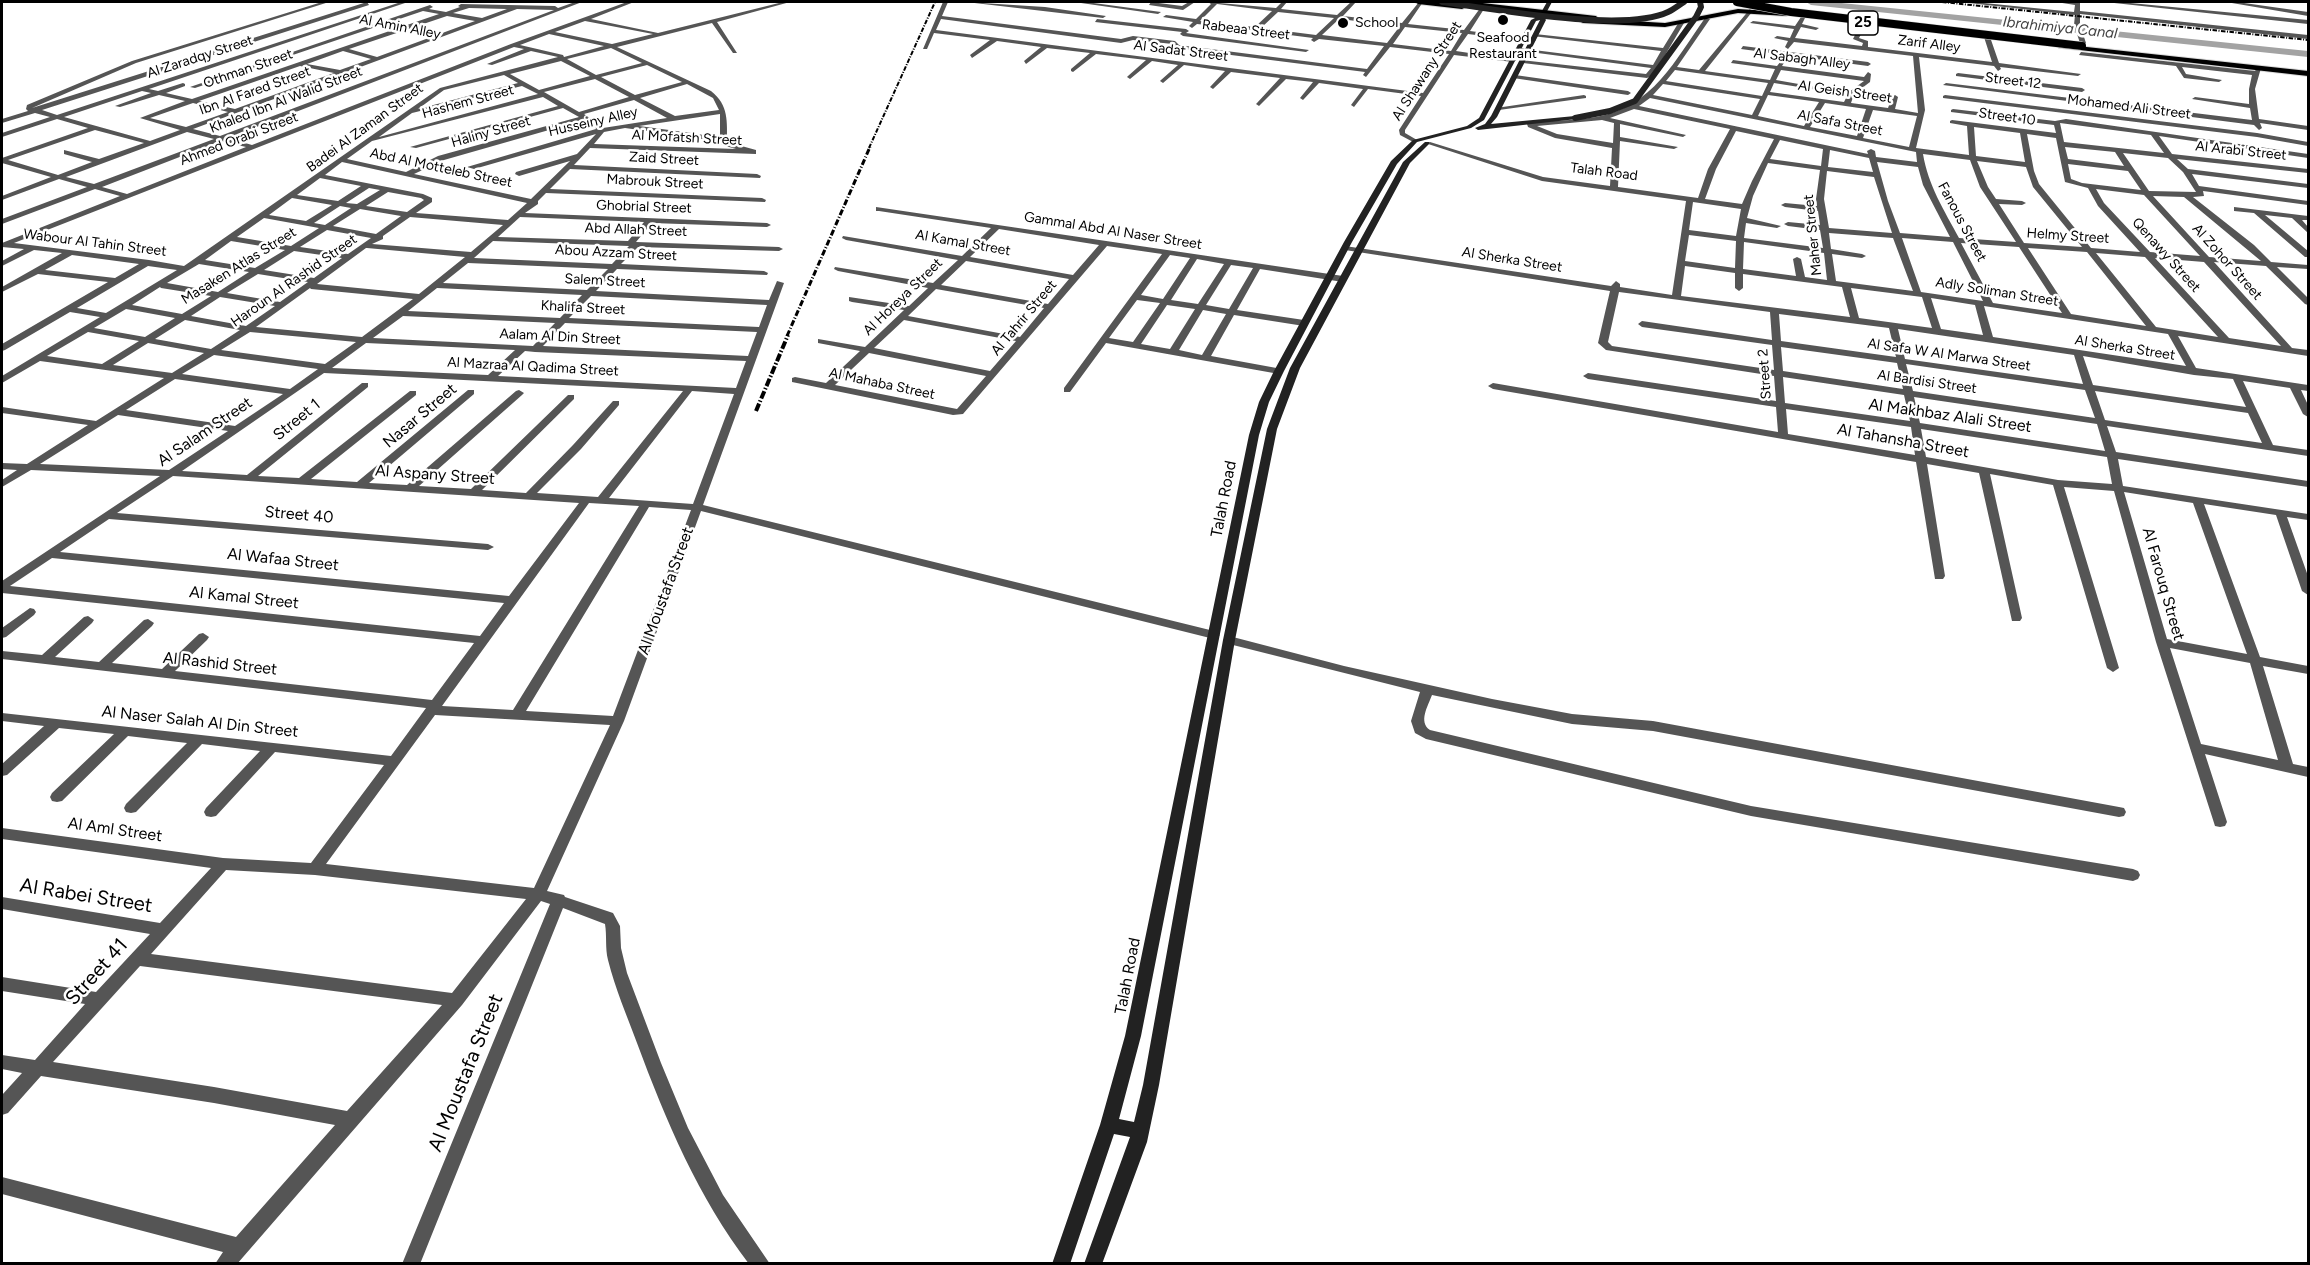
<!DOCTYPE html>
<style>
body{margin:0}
#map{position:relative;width:2310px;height:1265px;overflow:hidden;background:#fff;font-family:Figtree,sans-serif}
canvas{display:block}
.frame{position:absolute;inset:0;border:3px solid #000;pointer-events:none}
</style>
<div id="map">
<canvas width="2310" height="1265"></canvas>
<div class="frame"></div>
</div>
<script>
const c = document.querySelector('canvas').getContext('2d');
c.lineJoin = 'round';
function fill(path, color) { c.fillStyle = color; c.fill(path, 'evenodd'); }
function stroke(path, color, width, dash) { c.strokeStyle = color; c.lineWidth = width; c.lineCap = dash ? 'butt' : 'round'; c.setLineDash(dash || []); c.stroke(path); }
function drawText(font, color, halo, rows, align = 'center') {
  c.font = font + ' Figtree,sans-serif'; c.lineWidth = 5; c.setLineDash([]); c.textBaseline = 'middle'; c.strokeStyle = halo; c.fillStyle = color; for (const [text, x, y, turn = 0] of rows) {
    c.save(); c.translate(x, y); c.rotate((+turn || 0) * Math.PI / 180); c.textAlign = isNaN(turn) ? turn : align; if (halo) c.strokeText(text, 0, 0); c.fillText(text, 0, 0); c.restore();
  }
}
fill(new Path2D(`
 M1806,2H1832L2308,51V57L1811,5Z`), '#a3a3a3');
const trunk = new Path2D(`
 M1415,2H1434L1466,7L1462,9L1418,4Z
 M1456,2H1474L1596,16L1599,19L1665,23L1738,9L1786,12L1790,14L1786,16L1738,13L1665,27L1583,23L1579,21L1582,19L1459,4Z
 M2059,44L2308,71V76L2062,48H2059Z`);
stroke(trunk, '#dbdbdb', 2);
fill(new Path2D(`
 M322,2H329L136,63L32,108L367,2L369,5L42,110L57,115L401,2H408L149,89L158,91L183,83L185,84V86L166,93L192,99L439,14L423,11L195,88L190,87L430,5L433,7L429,9L446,12L460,7L458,6L461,4L555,6L558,8L575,2H582L228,138L252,145L511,44L627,2H634L591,19L658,33L783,2H790L717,22L737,53H733L712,23L617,47L711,91C729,105 727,122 727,142L756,150V154L590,148L574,165L757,174L761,176L760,178L570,169L550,189L762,198L766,200L765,202L546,193L538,201V204L525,213L767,223L771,225L767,227L652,223L636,242L779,247L783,249L779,251L638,247L621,264L764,271L768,273L767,275L617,269L596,291L769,300L777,281L784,283L703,505L1214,631L1220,635L1214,639L701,511L624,721L547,891L564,895L565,897L613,913L620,926L621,948L627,973L661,1063L688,1128L723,1195L770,1264H749C698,1197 666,1121 637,1043C627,1016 615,988 608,960C605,948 607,936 605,924L563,908L420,1264H402L550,904L541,901L462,1005L237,1264H215L223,1252L2,1194V1177L236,1237L335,1125L214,1103L41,1076L8,1113L2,1115V1095L22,1073L2,1069V1055L35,1060L85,1004L2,991V977L96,992L150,934L2,909V897L160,923L211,868L2,839V828L223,858L311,863L384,765L275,752L216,816L211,817L206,816L204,812L206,808L260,751L202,744L136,812L131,813L126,812L124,808L126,804L187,743L128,736L62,801L57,802L52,801L50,797L52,793L114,734L59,728L7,775L2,776V764L44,726L2,721V713L391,756L426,708L2,659V651L42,655L84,617L88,616L94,620L92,623L55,657L99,662L144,620L148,619L154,623L152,626L112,663L162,669L199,634L203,633L209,637L207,640L175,671L432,700L474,643L2,593V581L160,476L31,470L2,487V480L17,470L2,469V463L27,464L88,425L2,413V407L96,421L164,378L40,361L2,383V376L100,317L70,312L5,350L2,351V344L108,282L38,274L2,292V287L62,253L34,250L2,266V261L24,249L2,247V243L120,196L95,189L2,224V219L87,187L59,179L2,200V196L51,177L2,163V158L88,128L57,119L2,137V133L50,117L35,113L2,123V119L28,111L26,109L27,105L132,61ZM469,8L507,9L482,18L453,13ZM517,9L554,10L220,136L193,129ZM447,16L475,21L377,57L349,49ZM585,21L653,34L612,44L555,32ZM549,34L604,46L564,57L563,55L520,45ZM514,47L524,49L487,64L492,65L531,51L558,57L440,88L184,266L149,260L14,243ZM611,48L642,63L596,75L567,59ZM343,51L371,59L340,70L307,64ZM561,61L590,76L539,90L510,74ZM647,65L682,82L635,95L601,77ZM300,66L334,73L235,109L199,101ZM504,75L518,83L418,109L444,90ZM595,79L629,97L579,112L544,92ZM687,84L713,98L719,110L675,116L640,98ZM522,86L538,94L379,137L412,113ZM142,91L151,93L115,106L120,107L159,95L185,101L140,118L180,130L150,141L64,117ZM543,97L558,106L410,147L416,148L563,108L579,117L438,156L406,172L347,159L372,141ZM634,100L667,118L603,128L600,124L584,114ZM193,103L228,112L186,127L150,118ZM720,114V140L699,134L639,126ZM584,120L595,126L596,129L467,167L474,169L596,134L577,154L516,172L515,174L519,176L570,161L531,199L414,174L444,160ZM625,128L698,138L736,149L594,144L604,132ZM95,130L144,143L99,159L64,150V154L92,162L58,175L8,160ZM187,132L214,139L94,184L66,177ZM221,141L246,147L127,194L102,187ZM342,162L527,203L508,220L416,213L432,202V198L423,194L325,175ZM320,178L361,186L338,201L297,195ZM369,188L380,190L357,204L346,203ZM388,192L421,198L424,200L407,212L366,206ZM292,198L332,205L306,221L269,215ZM340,206L351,208L325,225L314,223ZM360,209L401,216L376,234L333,226ZM410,217L503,225L471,252L372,244L383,239V236ZM520,217L644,222L628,241L498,237ZM264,218L319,228L291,246L237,237ZM327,230L371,238L348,254L300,247ZM231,241L285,250L255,268L205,260ZM493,241L629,246L612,264L474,258ZM366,248H367L465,257L419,294L317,284ZM294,251L342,258L314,278L264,270ZM72,255L139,264L115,278L45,270ZM468,263L608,269L587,290L443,283ZM199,264L249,272L218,292L167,283ZM148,266L177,270L106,313L77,308ZM258,274L308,282L280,302L227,293ZM160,287L161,288L211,296L182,314L132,305ZM310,288L311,289L413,299L362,337L256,327ZM437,288L582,295L560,318L408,311ZM591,296L767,305L759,327L569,318ZM220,297L275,306L246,326L191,316ZM126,309L175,318L145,337L94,328ZM403,316L555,323L533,346L373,338ZM185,320L240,330L211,349L155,339ZM565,323L757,332L748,356L543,346ZM88,332L139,341L102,364L47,356ZM250,332L356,342L325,364L221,350ZM148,343L204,353L172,373L113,365ZM366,343L515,350L488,375L332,368ZM525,351L535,352L746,361L736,388L498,376ZM214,355L318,369L290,389L182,374ZM324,373L683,391L598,497L537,493L581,449L619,405V401H613L573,445L526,493L482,490L574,399V395H568L471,489L419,486L522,395L524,393L519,390L516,391L407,485L369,483L474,394V390H468L357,482L311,479L416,395V391H410L299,478L258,476L368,387V383H362L247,475L182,471ZM175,379L283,394L235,426L126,410ZM692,391L734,394L693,504L609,498ZM118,415L228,431L169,470L40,464ZM173,476L579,503L509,596L60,552L109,519L488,550L494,547L488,544L117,513ZM589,503L639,506L513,710L442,706ZM649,507L691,510L613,716L526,711ZM52,558L504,603L480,636L10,586ZM435,715L610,725L534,888L326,864ZM226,870L315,875L526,899L452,993L151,954ZM140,966L442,1005L347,1111L214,1087L53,1062Z
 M943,2H948L942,16L1121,39L1133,36L1175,41L1179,45L1367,69L1384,46L1319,39L1314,42L1311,40L1313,38L1258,31L1253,35L1250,33L1252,30L1197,24L1192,28L1189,26L1193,22L1163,17L1166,15L1196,19L1211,4L1208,2L1276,8L1282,2H1287L1281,9L1337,15L1351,2H1356L1343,16L1402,23L1419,2H1423L1408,24L1464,30L1481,7L1484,9L1470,31L1536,40L1533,42L1468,34L1456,51L1516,60L1513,62L1454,55L1405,130V133L1417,140L1418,141L1415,143L1400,135L1399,130L1421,96L1368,89L1354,107L1351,105L1363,89L1319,83L1303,100L1300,98L1313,82L1286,79L1259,106L1256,104L1257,103L1280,78L1231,72L1213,89L1210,87L1225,71L1184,65L1163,83L1160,81L1161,80L1178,65L1152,61L1130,79L1127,77L1128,76L1146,60L1096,54L1073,72L1071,71V69L1090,53L1047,48L1026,64L1024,61L1041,47L997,41L972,58L970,55L990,40L934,33L927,49H923ZM1217,4L1272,11L1255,27L1200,21ZM1278,12L1334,18L1316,35L1261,28ZM941,19L1121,43L1133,40L1173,44L1176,48L1365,72L1363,75L1366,77L1390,47L1449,54L1423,93L936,30ZM1339,19L1400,26L1387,43L1322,35ZM1405,27L1462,33L1451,51L1393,44Z
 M966,2L1045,7L1106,16L1103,18Z
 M1074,2H1086L1161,12L1158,14Z
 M1151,2L1182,6L1189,2H1195L1183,10L1149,5Z
 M1960,2H1974L2074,12L2075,5L2056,2H2080V11L2308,35V39L2080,14V25L2086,43L2083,45L2080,43L2074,25L2075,15Z
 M2105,2H2120L2308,20V24Z
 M2226,2H2237L2308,12V16Z
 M1750,9L1752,12L1705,71L1770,80L1775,69L1731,63L1733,60L1777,66L1781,61L1784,63L1782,66L1864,77L1868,72L1871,74L1870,82L1854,94L1851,103L1888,108L1892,97L1895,95L1898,97L1895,109L1918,113L1913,56L1794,42L1788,49L1785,47L1788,41L1774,38L1777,36L1790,38L1794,29L1750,23L1753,21L1795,26L1803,14L1806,16L1802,24L1819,28L1816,30L1801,27L1795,38L1862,46L1863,43L1853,39L1861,23L1864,21L1867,23L1859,38L1868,41V47L1992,62L1984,37L1987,35L1990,37L1999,63L2081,74L2078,76L2000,67L2001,69L1998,71L1994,66L1919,57L1925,110L1916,148L1969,155L1967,126L1950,123V121L1952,120L2056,133L2054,125L1951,112V110L1953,109L2055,121L2066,119L2308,154V158L2159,136L2172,154L2308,169V173L2177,159L2188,169L2308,184V188L2192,174L2199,186L2308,201V205L2203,191L2204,196L2193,197L2254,245L2271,262L2308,265V269L2277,267L2308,298V305L2305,304L2266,266L2214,262L2292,348L2308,350V356L2178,336L2196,368L2308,385V391L2301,390L2308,405V417L2303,414L2290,388L2243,381L2273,445L2308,450V456L2107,426L2116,452L2308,481V487L2118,459L2123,486L2308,514V520L2287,517L2308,576V595L2302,591L2276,515L2204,504L2260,657L2308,666V674L2263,666L2293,764L2308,767V777L2205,754L2227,822L2225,826L2220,827L2215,826L2156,642L2114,491L2064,487L2119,668L2113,672L2107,668L2053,485L1990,474L2022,618L2020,621H2012L1979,473L1927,464L1945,576L1943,579H1935L1916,462L1493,389L1488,386L1493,383L1778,432L1776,407L1588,379L1583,376L1588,373L1776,401L1774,376L1606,350L1598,343L1610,291L1345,250L1341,248L1345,246L1611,286L1616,281L1620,284V287L1672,295L1686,201L1542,181L1425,143L1430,142L1543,177L1610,186L1612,148L1555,138L1528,127L1527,124C1549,120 1573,121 1596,117C1653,107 1675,60 1705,18L1710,19L1677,67L1699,70ZM1675,70L1768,83L1762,96L1666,81ZM1781,70L1864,81L1849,92L1844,102L1770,92L1774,83L1824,91L1827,89L1776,80ZM1663,84L1760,99L1752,115L1653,95ZM1768,95L1819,102L1804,126L1758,116ZM1650,98L1916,152L1917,162L1876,157L1875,151L1871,149L1867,151L1868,154L1639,106ZM1825,103L1866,109L1857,136L1810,127ZM1634,109L1730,129L1708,169L1698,198L1618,187L1620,141L1674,149L1678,147L1620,137V124L1683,137L1686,135L1610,118ZM1873,110L1917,116L1909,147L1863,138ZM1602,120L1614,123L1613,143L1557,134L1537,126ZM2060,123L2151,135L2164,153L2064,142ZM1974,127L2020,133L2025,162L1976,156ZM1736,131L1774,139L1752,181L1742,204L1705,199L1716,169ZM2027,134L2056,138L2065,182L2088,188L2098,206L2140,252L2091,248L2039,184L2034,171ZM1780,140L1823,149L1821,166L1770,159ZM2065,147L2115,152L2124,166L2068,159ZM1830,150L1869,158L1873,172L1828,167ZM2123,153L2168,158L2183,172L2196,192L2149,191ZM1923,154L1970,160L1980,187L2016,242L1959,238C1944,210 1928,185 1923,154ZM1977,161L2026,167L2033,187L2082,247L2024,243L1999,204L2022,205L2026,203L2022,201L1996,199L1988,187ZM1877,162L1918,167L1923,185L1950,237L1900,233L1888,201ZM1768,163L1820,170L1816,199L1817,206L1785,203L1781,205L1785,207L1818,211L1820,225L1788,222L1784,224L1788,226L1820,230L1823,248L1744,238L1746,223L1777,228L1781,226L1747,218L1753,196ZM2068,164L2128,171L2141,190L2082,183L2071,179ZM1827,171L1874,177L1892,233L1829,228L1824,199ZM2096,189L2144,195L2200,256L2150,252L2104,203ZM2153,196L2184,197L2261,261L2209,257ZM1693,202L1741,209L1736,236L1689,230ZM1829,233L1893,238L1913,291L1836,281L1832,254L1862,258L1866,256L1862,254L1831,249ZM1689,235L1736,241L1735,268L1685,261ZM1902,238L1953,242L1983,301L1921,292ZM1744,242L1824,253L1827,280L1805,277L1801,259L1797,257L1793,259L1796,276L1743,269ZM1961,243L2019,247L2062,313L1993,303ZM2028,248L2087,252L2146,326L2071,314ZM2096,253L2145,257L2218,337L2156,327ZM2155,258L2204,262L2281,346L2229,338ZM1685,266L1735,273V288L1739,291L1743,288V274L1842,287L1850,317L1681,296ZM1851,288L1922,297L1932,328L1859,318ZM1619,292L1770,312L1772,340L1642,321L1638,324L1642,327L1772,345L1774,370L1612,346L1608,342ZM1931,298L1975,305L1983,335L1941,329ZM1984,306L2168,334L2186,366L1993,337ZM1779,314L1889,328L1896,357L1781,341ZM1898,329L2074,355L2083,384L1905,359ZM1781,347L1897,363L1903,389L1783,371ZM2083,356L2194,375L2233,379L2246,407L2093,385ZM1906,364L2085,390L2095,418L1913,391ZM1783,377L1904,395L1910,421L1785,403ZM2095,391L2248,413L2262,443L2105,420ZM1914,397L2097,424L2105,451L1920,423ZM1786,409L1911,427L1915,455L1788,434ZM1921,429L2107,457L2112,484L2058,480L1926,457ZM2124,492L2193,503L2247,654L2167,639ZM2170,648L2250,663L2278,760L2201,744Z
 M1097,19L1186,29L1189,31L1186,33L1309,50L1306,52L1183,36L1180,34L1182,32L1095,22Z
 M1679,22L1684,23L1654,74L1647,78L1523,63L1521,60L1646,74L1651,68L1515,50L1518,48L1653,65L1661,51L1532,36L1535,34L1663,48Z
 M1743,46L1868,62L1871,64L1868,66L1741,49Z
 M2081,52L2255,71L2257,68H2261L2255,89L2259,119L2308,126V130L2260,123L2262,128L2259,130L2254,125L1943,85L1946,83L2252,120L2250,108L2192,99L2195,97L2249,104V89L2252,75L2182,67L2186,74L2222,80L2219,82L2184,78L2176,66L2079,55Z
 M1958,73L2082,88L2085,90L2082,92L1956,76V74Z
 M1515,75L1628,91L1631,93L1628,95L1513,78L1512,77Z
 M1584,95L1586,96V98L1499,110L1496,108Z
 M1945,95L2257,133L2308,142V146L2257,137L1943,98V96Z
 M876,207L1343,276L1347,279L1343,282L1260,269L1237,310L1304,320L1308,323L1304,326L1234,315L1211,356L1282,369V373L1279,374L1106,343L1070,392H1064V388L1162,254L1107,246L963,414L953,415L792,382V378L795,377L826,383L860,351L818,343V339L865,347L904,310L852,302L849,301V297L909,306L928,288L838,271L834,269L835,267L933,283L958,260L846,240L842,238L843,236L962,256L991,228L879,211H876ZM999,229L1099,245L1073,275L970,257ZM1170,255L1190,258L1163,299L1141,295ZM1197,259L1224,264L1198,304L1171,300ZM966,261L1069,279L1048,304L941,285ZM1231,265L1253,268L1229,309L1206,305ZM936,289L1044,308L1020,337L908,316ZM1137,300L1160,303L1133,342L1109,338ZM1167,305L1195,309L1170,349L1141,344ZM1203,310L1226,314L1202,355L1179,350ZM904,320L1016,341L990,371L874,348ZM869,353L986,376L957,409L835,385Z
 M2234,207L2308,216V220H2302L2308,227V233L2292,218L2265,215L2308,251V257H2305L2254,213L2234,211Z
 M30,608L34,609L36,612L34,615L6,637L2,638V628Z
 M1229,636L1344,666L1492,699L1572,714L1653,721L2119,807L2124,808L2126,812L2124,816L2119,817L1653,731L1572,724L1432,695C1428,706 1418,722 1430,730L1751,806L2133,869L2138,871L2140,875L2138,879L2133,881L1751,816L1426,739L1415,733L1411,721L1420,692L1225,643L1223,640Z`), '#555');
fill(new Path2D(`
 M1547,2H1552L1544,17L1546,20L1497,117L1491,124L1575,116L1577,117V119L1478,130L1475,128L1485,124L1491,116L1540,20L1536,21L1484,120L1471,128L1417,142L1397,164L1352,242L1284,371L1269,402L1259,435L1141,1036L1119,1119L1134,1122L1143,1085L1223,640L1267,429L1290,368L1403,162L1425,142H1429V144L1410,163L1300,368L1277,429L1235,640L1159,1085L1147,1142L1102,1264H1084L1130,1137L1114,1134L1070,1264H1052L1100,1125L1125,1036L1249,435L1259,402L1274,371L1344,242L1391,161L1413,140L1467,126L1479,118L1531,20L1539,16Z`), '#222');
fill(trunk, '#000');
stroke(new Path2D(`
 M1942,2L2308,40
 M869,148L935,2`), '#000', 2, [4.5, 1.5, 1, 1.5]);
stroke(new Path2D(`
 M787,336L870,147`), '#000', 3, [6, 2, 1, 2]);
stroke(new Path2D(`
 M756,411L788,335`), '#000', 4, [8, 2, 1.5, 2]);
const trunkBridge = new Path2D(`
 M1737,2L1791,12L2082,46`);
stroke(trunkBridge, '#dbdbdb', 9, []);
stroke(new Path2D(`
 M1442,2C1493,9 1624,33 1668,12C1674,9 1679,5 1684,2
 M1575,118L1610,111L1635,101L1696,17L1701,7L1700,2`), '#222', 6);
stroke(trunkBridge, '#000', 8);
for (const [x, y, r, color] of [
 [1503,20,6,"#000"],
 [1343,23,6,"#000"]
]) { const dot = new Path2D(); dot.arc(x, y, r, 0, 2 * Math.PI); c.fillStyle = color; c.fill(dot); stroke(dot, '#fff', 2); }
drawText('14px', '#000', '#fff', [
 ["School",1355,23],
 ["Seafood",1503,38,"center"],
 ["Restaurant",1503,54,"center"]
], 'left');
drawText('14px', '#000', '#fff', [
 ["Al Amin Alley",400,27,11],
 ["Rabeaa Street",1246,30,7],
 ["Zarif Alley",1929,44,7],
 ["Al Sadat Street",1181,51,7],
 ["Al Zaradqy Street",200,57,-18],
 ["Al Sabagh Alley",1802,59,7],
 ["Othman Street",248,69,-19],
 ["Al Shawany Street",1427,71,-57],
 ["Street 12",2013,81,7],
 ["Ibn Al Fared Street",255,91,-20],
 ["Al Geish Street",1845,92,8],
 ["Khaled Ibn Al Walid Street",286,100,-21],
 ["Hashem Street",468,102,-15],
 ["Mohamed Ali Street",2129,107,7],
 ["Street 10",2007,117,8],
 ["Husseiny Alley",593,122,-13],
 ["Al Safa Street",1840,123,11],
 ["Badei Al Zaman Street",365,128,-36],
 ["Haliny Street",491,132,-16],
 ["Al Mofatsh Street",687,138,3],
 ["Ahmed Orabi Street",239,139,-21],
 ["Al Arabi Street",2241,151,6],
 ["Zaid Street",664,159,3],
 ["Abd Al Motteleb Street",441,168,12],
 ["Talah Road",1604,172,7],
 ["Mabrouk Street",655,182,3],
 ["Ghobrial Street",644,207,2],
 ["Fanous Street",1962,222,62],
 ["Abd Allah Street",636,230,2],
 ["Gammal Abd Al Naser Street",1113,231,9],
 ["Maher Street",1813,235,-96],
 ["Helmy Street",2068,236,4],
 ["Wabour Al Tahin Street",95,243,7],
 ["Al Kamal Street",963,243,10],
 ["Abou Azzam Street",616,253,3],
 ["Qenawy Street",2166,255,48],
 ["Al Sherka Street",1512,260,9],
 ["Al Zohor Street",2227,262,48],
 ["Masaken Atlas Street",239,266,-32],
 ["Haroun Al Rashid Street",294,281,-35],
 ["Salem Street",605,281,3],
 ["Adly Soliman Street",1997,292,9],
 ["Al Horeya Street",903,297,-44],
 ["Khalifa Street",583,308,3],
 ["Al Tahrir Street",1024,318,-50],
 ["Aalam Al Din Street",560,337,3],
 ["Al Sherka Street",2125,348,9],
 ["Al Safa W Al Marwa Street",1949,355,8],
 ["Al Mazraa Al Qadima Street",533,367,3],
 ["Street 2",1765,374,-94],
 ["Al Bardisi Street",1927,382,8],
 ["Al Mahaba Street",882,384,12]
]);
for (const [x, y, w] of [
 [1863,23,30]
]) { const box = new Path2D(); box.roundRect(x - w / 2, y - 12, w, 24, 4.5); c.fillStyle = '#fff'; c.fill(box); stroke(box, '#000', 1.5); }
drawText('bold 15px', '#000', null, [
 ["25",1863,23]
]);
drawText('italic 15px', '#444', '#fff', [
 ["Ibrahimiya Canal",2060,28,6]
]);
drawText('16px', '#000', '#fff', [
 ["Nasar Street",420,416,-40],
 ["Al Makhbaz Alali Street",1950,416,8],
 ["Street 1",297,420,-39],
 ["Al Salam Street",205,432,-34],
 ["Al Tahansha Street",1903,441,10],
 ["Al Aspany Street",435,475,4],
 ["Talah Road",1224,499,-79],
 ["Street 40",299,515,5],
 ["Al Wafaa Street",283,560,6],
 ["Al Farouq Street",2163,584,74],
 ["Al Moustafa Street",666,591,-70],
 ["Al Kamal Street",244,598,6],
 ["Al Rashid Street",220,664,6],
 ["Al Naser Salah Al Din Street",200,722,6],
 ["Al Aml Street",115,830,8],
 ["Talah Road",1128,976,-79]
]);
drawText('20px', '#000', '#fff', [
 ["Al Rabei Street",86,896,9],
 ["Street 41",97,972,-48],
 ["Al Moustafa Street",466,1073,-68]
]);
</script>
